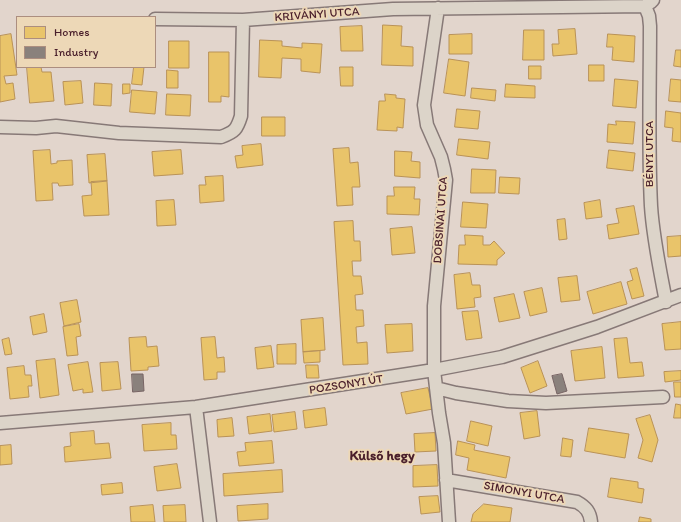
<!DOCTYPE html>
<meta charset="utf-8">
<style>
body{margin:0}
#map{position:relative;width:681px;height:522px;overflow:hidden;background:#e2d5cc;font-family:Itim,sans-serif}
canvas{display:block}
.legend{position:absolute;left:16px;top:16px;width:140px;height:52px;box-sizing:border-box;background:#edd8b7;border:1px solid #ac8e7f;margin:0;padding:5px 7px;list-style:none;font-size:12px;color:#4a1f2b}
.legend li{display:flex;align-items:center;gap:8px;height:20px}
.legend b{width:20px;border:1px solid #ac8e7f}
</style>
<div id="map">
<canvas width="681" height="522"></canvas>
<ul class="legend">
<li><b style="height:11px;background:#e9c46a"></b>Homes</li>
<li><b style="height:11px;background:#8a817c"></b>Industry</li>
</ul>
</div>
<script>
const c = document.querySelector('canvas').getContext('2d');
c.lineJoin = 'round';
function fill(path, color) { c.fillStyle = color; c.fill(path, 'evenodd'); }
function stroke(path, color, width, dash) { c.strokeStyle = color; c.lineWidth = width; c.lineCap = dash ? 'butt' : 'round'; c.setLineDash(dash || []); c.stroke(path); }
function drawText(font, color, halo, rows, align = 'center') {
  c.font = font + ' Itim,sans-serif'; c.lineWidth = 4; c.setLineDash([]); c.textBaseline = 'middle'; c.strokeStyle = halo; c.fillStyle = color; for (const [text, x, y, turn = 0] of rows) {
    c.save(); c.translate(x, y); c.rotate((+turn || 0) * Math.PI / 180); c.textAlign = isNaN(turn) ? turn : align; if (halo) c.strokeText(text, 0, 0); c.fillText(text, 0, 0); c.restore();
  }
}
const homes = new Path2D(`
 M383,25L402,26L401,46L413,47V66L382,65Z
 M362,26L363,51H341L340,27Z
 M575,29L577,54L553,56L552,44H559L558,30Z
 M524,30H544V60H523Z
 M11,34L17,75L4,76L6,84L13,83L15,99L0,102V36Z
 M472,34V54H449V35Z
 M608,34L635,36L634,62L612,60L613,47H607Z
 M260,40L282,41V46L302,48V43L322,44L320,73L301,71V59L282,58L281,78L259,77Z
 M169,41H189V68H169Z
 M676,50H681V67L674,66Z
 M209,52H229V97L221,96V102H209Z
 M449,59L469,62L465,96L444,93Z
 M589,65H604V81H589Z
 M529,66H541V79H529Z
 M27,67H41L42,72H51L54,101L30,103Z
 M134,67H144L142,85L132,84Z
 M340,67H353V86H341Z
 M167,70L178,71V88H167Z
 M615,79L638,81L636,108L613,106Z
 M671,79L681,80V102L669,101Z
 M81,81L83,103L65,105L63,82Z
 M95,83L112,84L111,106L94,105Z
 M123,84H130V93L123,94Z
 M506,84L535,86V98L505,97Z
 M472,88L496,90L495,101L471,98Z
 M132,90L157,92L155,114L130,112Z
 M167,94L191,95L190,116L166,115Z
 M385,94L396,95V98L405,99L403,128L397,127V131L377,130L379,101H385Z
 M457,109L480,111L478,129L455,127Z
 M666,111L681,113V142L672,141L673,128L665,127Z
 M262,117H285V136H262Z
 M616,121L635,122L633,144L607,142L608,124L616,125Z
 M459,139L490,142L488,159L457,155Z
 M261,144L263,165L237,168L235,156L243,155L242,146Z
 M349,148L350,163L358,162L360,187H352L353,205L337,206L333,149Z
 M50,150L51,164L57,163V161L72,160L73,185L59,186L58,183H52L53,200L36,201L33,151Z
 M181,150L183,174L154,176L152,152Z
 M609,150L635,153L633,171L607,168Z
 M395,151L412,152L411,161L420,162V178L395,176Z
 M105,154L107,181L89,183L87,155Z
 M472,169L496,170L495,193H471Z
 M223,176L224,201L200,203L199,185H206L205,177Z
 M500,177L520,178L519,194L499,193Z
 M107,181L109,215L84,216L82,196L92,195L91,182Z
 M394,187H415L414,199H420L419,215L387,214V196H394Z
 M174,200L176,225L157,226L156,201Z
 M600,200L602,217L586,219L584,203Z
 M463,202L488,204L486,228L461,227Z
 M634,206L639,234L609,239L607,225L619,223L616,209Z
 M565,219L567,239L559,240L557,220Z
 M353,221L354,241H360L361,261H352L353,276H361L363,294L355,295L356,310H363L364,326L356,327L357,343L367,342L368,364L343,365L334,222Z
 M412,227L415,253L392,255L390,229Z
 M465,235L483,236V245H490L494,241L505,253L497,260V265L458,264L459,245H465Z
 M681,236V256L668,257L667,237Z
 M637,268L644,296L632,299L627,282L633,280L630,270Z
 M470,273L472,285H480L481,297L474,298L475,307L457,309L454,275Z
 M577,276L580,300L561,302L558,278Z
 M621,282L627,304L593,314L587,292Z
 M542,288L547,312L530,316L524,292Z
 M514,294L520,318L499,322L494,298Z
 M77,300L81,322L64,326L60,303Z
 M478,311L482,338L466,340L462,312Z
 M44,314L47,332L33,335L30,317Z
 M323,318L325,350L303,352L301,320Z
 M681,322V349L665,350L662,324Z
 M79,324L81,336L76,337L78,355L67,356L63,327Z
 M412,324L413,351L387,353L385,325Z
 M146,337L147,347L157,346L159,366L148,367V370L131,371L129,338Z
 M215,337L217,358L224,357L225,372H217V379L204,380L201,338Z
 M9,338L12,354L5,355L2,340Z
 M627,338L630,363L642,362L644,376L618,378L614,339Z
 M296,344V364H277V345Z
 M271,346L274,367L257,369L255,348Z
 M602,347L605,378L575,381L571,351Z
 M320,351V362L304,363L303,352Z
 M55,359L59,395L40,398L36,361Z
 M538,361L547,386L530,393L521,368Z
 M88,362L93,392L83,393V389L73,391L68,365Z
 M118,362L121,389L102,391L100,363Z
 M306,365H318L319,378H307Z
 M24,366L25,375H31L32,386H28L29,397L10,399L7,368Z
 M681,371V380L665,382L664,372Z
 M674,382H681V397H675Z
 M428,388L433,409L406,414L401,393Z
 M676,404L681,405V418H674Z
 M325,408L327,425L305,428L303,411Z
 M537,411L540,436L524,439L520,413Z
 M295,412L297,429L274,432L272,415Z
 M270,414L272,431L249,434L247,417Z
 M650,415L658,440L652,462L638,458L643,440L636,419Z
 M232,418L234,436L218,437L217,420Z
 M471,421L492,426L488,446L467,441Z
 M171,423V435H176L177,449L144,451L142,425Z
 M589,428L629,434L625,458L585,451Z
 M94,431L95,444L109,443L111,458L65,462L64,447L71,446L70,433Z
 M435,433L436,451L415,452L414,434Z
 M563,438L573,440L571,457L561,456Z
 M272,441L274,463L239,466L237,452L246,451L245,443Z
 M458,441L475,445L474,450L510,457L506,478L467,470L469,458L456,455Z
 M11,445L12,464L0,465V446Z
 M177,464L181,488L157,491L154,467Z
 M437,465L438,486L413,487V466Z
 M282,470L283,492L224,496L223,474Z
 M611,478L638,482V488L644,489L642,503L608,497Z
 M122,483L123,493L102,495L101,485Z
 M438,496L440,512L421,514L419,497Z
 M268,504V519L238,521L237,506Z
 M484,504L512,508L510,522H471L473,514Z
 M153,505L155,522H131L130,507Z
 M185,505L186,522H164L163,506Z
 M640,517L651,519V522H639Z`);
fill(homes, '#e9c46a');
stroke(homes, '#b99257', 1);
const industry = new Path2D(`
 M132,374H143L144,391L133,392Z
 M562,374L567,391L557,394L552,376Z`);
fill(industry, '#8a817c');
stroke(industry, '#776464', 1);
const minor = new Path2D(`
 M645,6L649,16L650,26C650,86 648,146 651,206C653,238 660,270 666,302
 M438,8L424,105L427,125L441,157L444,169L446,180L434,306V370L439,413L444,443L449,522
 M155,19L243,20L393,9L645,6L651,2L653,0
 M0,127L36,128L56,126L119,133L221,137C235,132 237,129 241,116L243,20
 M436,388L456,393L508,401L546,403L663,397
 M196,407L210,522
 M0,423L196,407L434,370L502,357L597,327L681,295
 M446,480L577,502C586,507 590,512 591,522`);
stroke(minor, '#877977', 15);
stroke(minor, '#dcd4c9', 12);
drawText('12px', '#4a1f2b', '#edd8b7', [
 ["KRIVÁNYI UTCA",317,15,-4],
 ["BÉNYI UTCA",650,154,-90],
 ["DOBSINAI UTCA",441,220,-86],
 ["POZSONYI ÚT",346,385,-9],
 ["SIMONYI UTCA",524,493,10]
]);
drawText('bold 14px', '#4a1f2b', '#edd8b7', [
 ["Külső hegy",382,456]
]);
</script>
